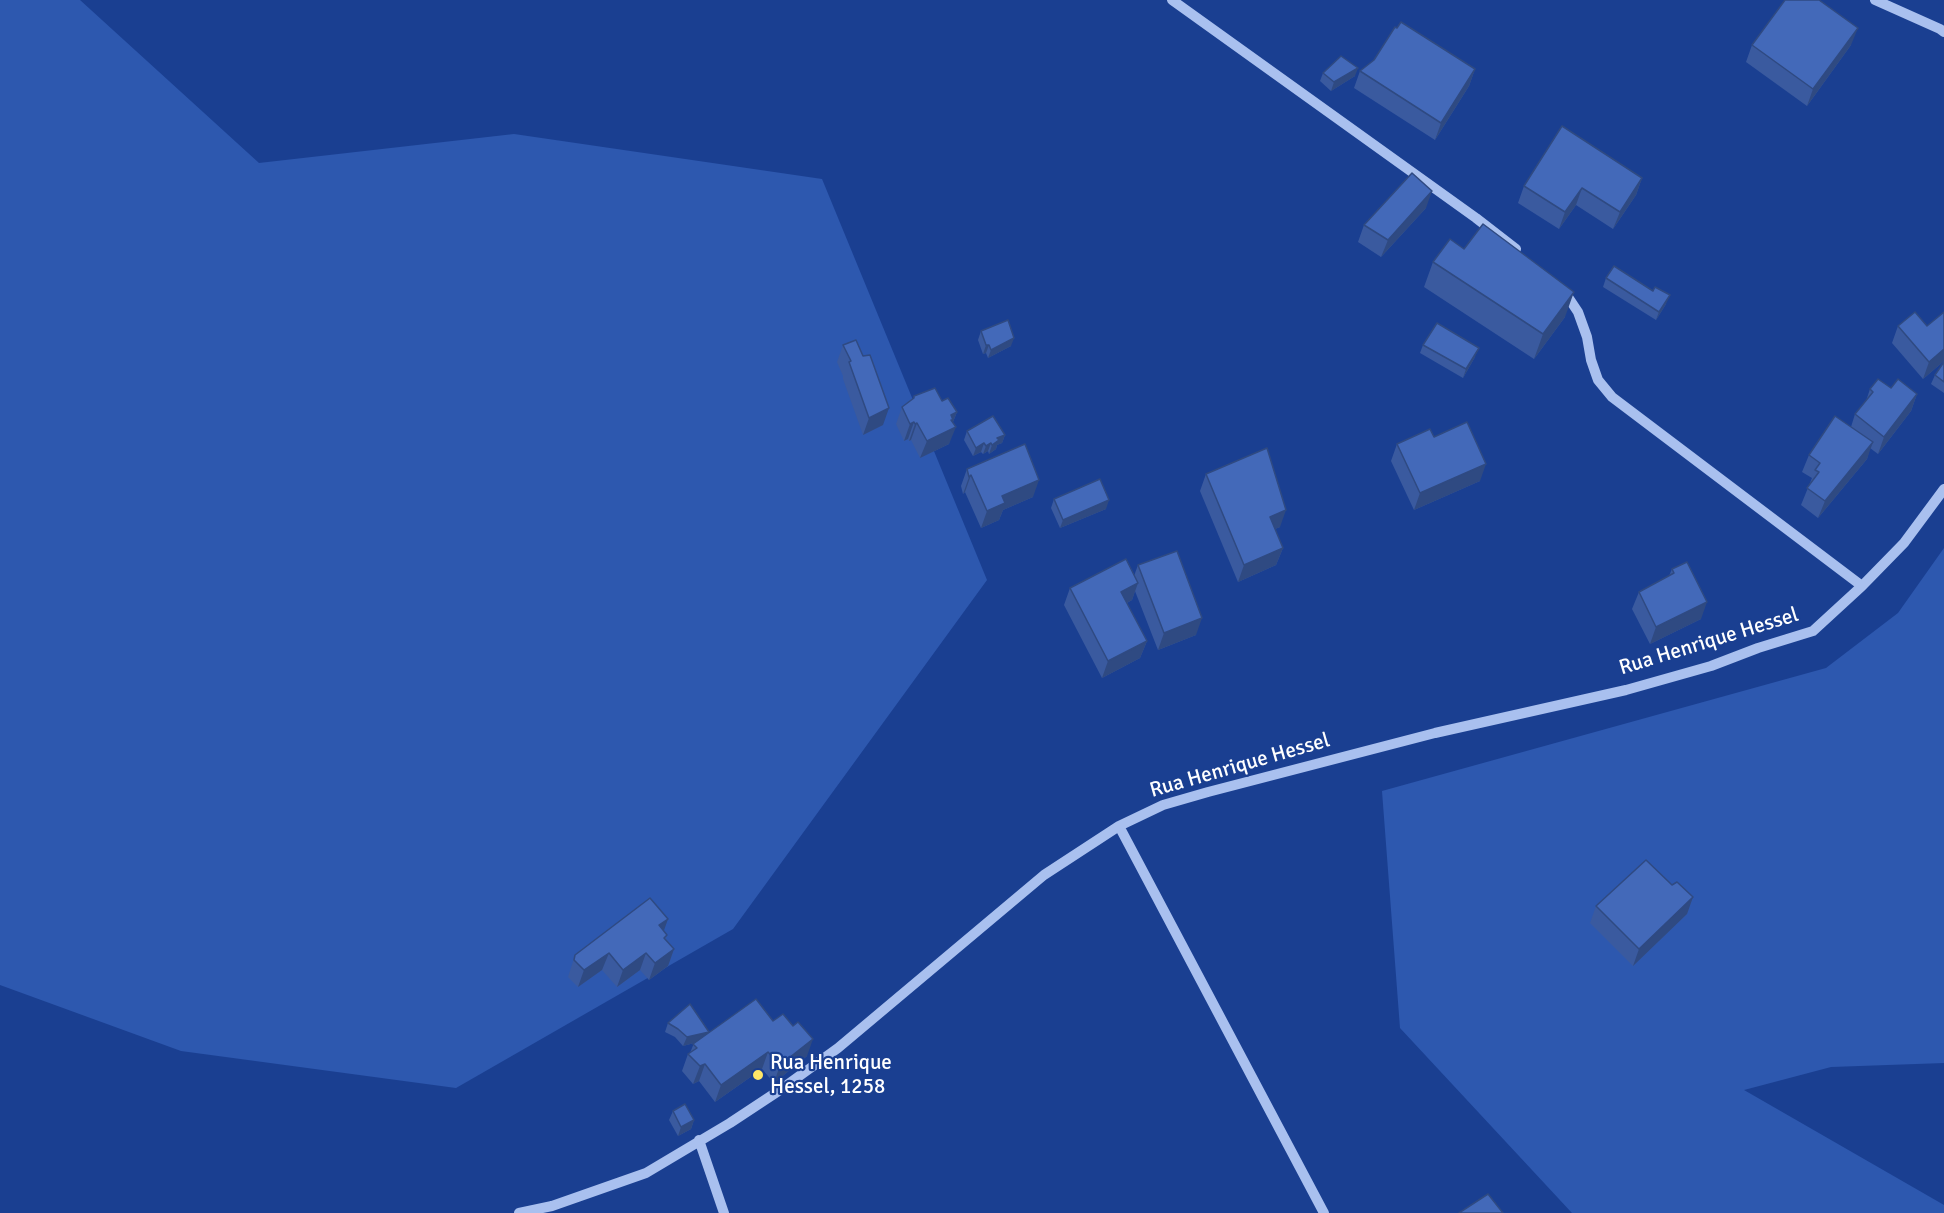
<!DOCTYPE html>
<style>
body{margin:0}
canvas{display:block;background:#1a3f91}
</style>
<canvas width="1944" height="1213"></canvas>
<script>
const c = document.querySelector('canvas').getContext('2d');
c.lineJoin = 'round';
function fill(path, color) { c.fillStyle = color; c.fill(path, 'evenodd'); }
function stroke(path, color, width, dash) { c.strokeStyle = color; c.lineWidth = width; c.lineCap = dash ? 'butt' : 'round'; c.setLineDash(dash || []); c.stroke(path); }
function drawText(font, color, halo, rows, align = 'center') {
  c.font = font + ' Signika,sans-serif'; c.lineWidth = 4.5; c.setLineDash([]); c.textBaseline = 'middle'; c.strokeStyle = halo; c.fillStyle = color; for (const [text, x, y, turn = 0] of rows) {
    c.save(); c.translate(x, y); c.rotate((+turn || 0) * Math.PI / 180); c.textAlign = isNaN(turn) ? turn : align; if (halo) c.strokeText(text, 0, 0); c.fillText(text, 0, 0); c.restore();
  }
}
fill(new Path2D(`
 M0,0H80L259,163L514,134L822,179L987,580L733,929L456,1088L181,1051L0,985Z
 M1944,548V1063L1831,1067L1744,1090L1944,1205V1213H1572L1400,1028L1382,791L1826,668L1898,613Z`), '#2d58af');
stroke(new Path2D(`
 M1172,0L1476,218L1516,249
 M1875,0L1940,29L1944,32
 M1564,291L1578,312L1587,337L1591,360L1598,380L1612,397L1862,586
 M1119,826L1324,1213
 M699,1140L724,1213
 M519,1213L552,1206L646,1173L730,1123L780,1090L838,1048L1044,875L1119,826L1163,805L1208,792L1435,733L1626,690L1711,666L1758,648L1813,631L1862,586L1904,543L1944,489`), '#a9c0ef', 10);
fill(new Path2D(`
 M1397,28L1475,69L1469,86L1435,140L1354,88L1360,71L1374,60Z
 M1752,45H1851L1807,106L1746,62Z
 M1323,73L1355,76L1331,91L1320,81Z
 M1642,178L1636,195L1613,229L1576,205L1559,229L1518,203L1524,186Z
 M1426,208L1381,257L1358,242L1364,225Z
 M1464,249L1565,317L1534,359L1424,287L1433,262Z
 M1606,278L1666,304L1656,320L1603,287Z
 M1898,326L1944,361L1923,379L1892,343Z
 M981,331L1011,346L988,358L986,353L983,354L978,340Z
 M843,345L883,425L863,435L843,379V376L837,362Z
 M1423,345L1475,357L1463,378L1420,353Z
 M1944,362V393L1931,384L1935,375Z
 M1891,388L1917,394L1911,411L1878,454L1870,448L1867,459L1818,518L1801,505L1812,478L1802,472L1809,455L1851,427L1855,414L1866,401L1870,389Z
 M914,396L942,401L957,412L953,422L949,444L920,458L911,440L909,441L908,439L904,441L896,424L902,407L913,399Z
 M967,431L1005,435L1002,443L997,445L996,449L989,454L988,451L983,454L981,452L973,456L964,440Z
 M1397,444L1480,481L1414,510L1391,461Z
 M967,469L1033,497L1003,510L999,520L981,528L965,492L963,494L961,486Z
 M1206,474L1280,527L1275,529L1283,548L1276,565L1238,582L1200,491Z
 M1054,499L1106,509L1060,528L1051,508Z
 M1138,565L1196,635L1158,650L1135,591L1132,600L1127,603L1147,641L1140,658L1102,678L1064,605L1070,588L1134,576Z
 M1672,569L1701,619L1650,644L1632,609L1639,592L1669,576Z
 M1672,885L1693,897L1687,914L1633,966L1590,923L1596,906Z
 M668,919L663,931L667,935L666,939L674,949L668,966L649,980L640,970L617,987L602,970L578,987L568,977L575,955Z
 M773,1021L807,1056L774,1083L762,1069L715,1102L699,1081L693,1084L682,1071L688,1054L690,1053L694,1043L683,1046L675,1037L665,1032L668,1023L709,1032L708,1033Z
 M673,1111L694,1120L691,1129L678,1136L669,1120Z`), '#3a5a9f');
fill(new Path2D(`
 M1858,28L1851,45L1807,106L1813,89Z
 M1358,68L1355,76L1331,91L1334,82Z
 M1475,69L1469,86L1435,140L1441,123Z
 M1642,178L1636,195L1613,229L1620,212Z
 M1582,188L1576,205L1559,229L1565,212Z
 M1432,191L1426,208L1381,257L1388,240Z
 M1574,292L1565,317L1534,359L1543,334Z
 M1670,295L1666,304L1656,320L1659,312Z
 M1014,338L1011,346L988,358L991,350Z
 M986,345H989L986,353L983,354Z
 M1479,348L1475,357L1463,378L1466,369Z
 M1944,349V361L1923,379L1929,362Z
 M1917,394L1911,411L1878,454L1884,437Z
 M889,408L883,425L863,435L869,418Z
 M957,412L950,429L956,427L949,444L920,458L927,441L951,415Z
 M914,422L908,439L904,441L910,424Z
 M917,423L911,440L909,441L915,424Z
 M1005,435L1002,443L997,445L996,449L989,454L992,445L997,438Z
 M1873,442L1867,459L1818,518L1825,501Z
 M984,443L981,452L973,456L976,448Z
 M991,443L988,451L983,454L986,446Z
 M1486,464L1480,481L1414,510L1420,493Z
 M971,475L965,492L963,494L969,477Z
 M1039,480L1033,497L1003,510L999,520L981,528L987,511L1002,496Z
 M1109,500L1106,509L1060,528L1063,520Z
 M1286,510L1280,527L1264,534L1270,517Z
 M1283,548L1276,565L1238,582L1244,565Z
 M1138,583L1132,600L1115,609L1121,592Z
 M1707,602L1701,619L1650,644L1656,627Z
 M1202,618L1196,635L1158,650L1164,633Z
 M1147,641L1140,658L1102,678L1108,661Z
 M1693,897L1687,914L1633,966L1639,949Z
 M668,919L662,936L659,925Z
 M674,949L668,966L649,980L655,963Z
 M609,953L602,970L578,987L584,970Z
 M646,953L640,970L617,987L623,970Z
 M709,1032L705,1040L683,1046L687,1037Z
 M813,1039L807,1056L774,1083L780,1065Z
 M768,1052L762,1069L715,1102L721,1085Z
 M705,1064L699,1081L693,1084L700,1066Z
 M694,1120L691,1129L678,1136L681,1127Z`), '#2f4a82');
const building = new Path2D(`
 M1785,0H1819L1858,28L1813,89L1752,45Z
 M1401,22L1475,69L1441,123L1360,71L1374,60L1395,27L1397,28Z
 M1341,56L1358,68L1334,82L1323,73Z
 M1562,126L1642,178L1620,212L1582,188L1565,212L1524,186Z
 M1412,173L1432,191L1388,240L1364,225Z
 M1483,224L1574,292L1543,334L1433,262L1450,239L1464,249Z
 M1614,266L1653,291L1655,287L1670,295L1659,312L1606,278Z
 M1915,312L1927,326L1944,312V349L1929,362L1898,326Z
 M1008,320L1014,338L991,350L989,345H986L981,331Z
 M1437,323L1479,348L1466,369L1423,345Z
 M856,340L863,356L870,355L889,408L869,418L849,362L851,361L843,345Z
 M1944,362V382L1935,375Z
 M1878,379L1891,388L1898,379L1917,394L1884,437L1855,414L1873,392L1870,389Z
 M935,388L942,401L948,398L957,412L951,415L953,420H951L956,427L927,441L917,423L915,424L914,422L910,424L902,407L914,398V396Z
 M993,416L1005,435L997,438L999,440L992,445L991,443L986,446L984,443L976,448L967,431Z
 M1835,416L1873,442L1825,501L1807,488L1819,472L1815,470L1820,463L1809,455Z
 M1467,422L1486,464L1420,493L1397,444L1430,429L1434,437Z
 M1025,444L1039,480L1002,496L1005,503L987,511L971,475L969,477L967,469Z
 M1267,448L1286,510L1270,517L1283,548L1244,565L1206,474Z
 M1100,479L1109,500L1063,520L1054,499Z
 M1177,551L1202,618L1164,633L1138,565Z
 M1126,559L1138,583L1121,592L1147,641L1108,661L1070,588Z
 M1687,562L1707,602L1656,627L1639,592L1674,573L1672,569Z
 M1646,860L1672,885L1677,882L1693,897L1639,949L1596,906Z
 M650,898L668,919L659,925L667,935L664,938L674,949L655,963L646,953L623,970L609,953L584,970L574,960L575,955Z
 M756,999L773,1021L783,1014L793,1026L798,1022L813,1039L780,1065L768,1052L721,1085L705,1064L700,1066L688,1054L697,1048L693,1044Z
 M690,1004L709,1032L687,1037L678,1029L668,1023Z
 M685,1104L694,1120L681,1127L673,1111Z
 M1488,1194L1503,1213H1459Z`);
fill(building, '#4369b9');
stroke(building, '#2f4a82', 1.5);
for (const [x, y, r, color] of [
 [758,1075,6,"#ffe667"]
]) { const dot = new Path2D(); dot.arc(x, y, r, 0, 2 * Math.PI); c.fillStyle = color; c.fill(dot); stroke(dot, '#1a3f91', 2); }
drawText('21px', '#fff', '#1a3f91', [
 ["Rua Henrique Hessel",1709,642,-17],
 ["Rua Henrique Hessel",1240,766,-16]
]);
drawText('21px', '#fff', '#1a3f91', [
 ["Rua Henrique",770,1063],
 ["Hessel, 1258",770,1087]
], 'left');
</script>
